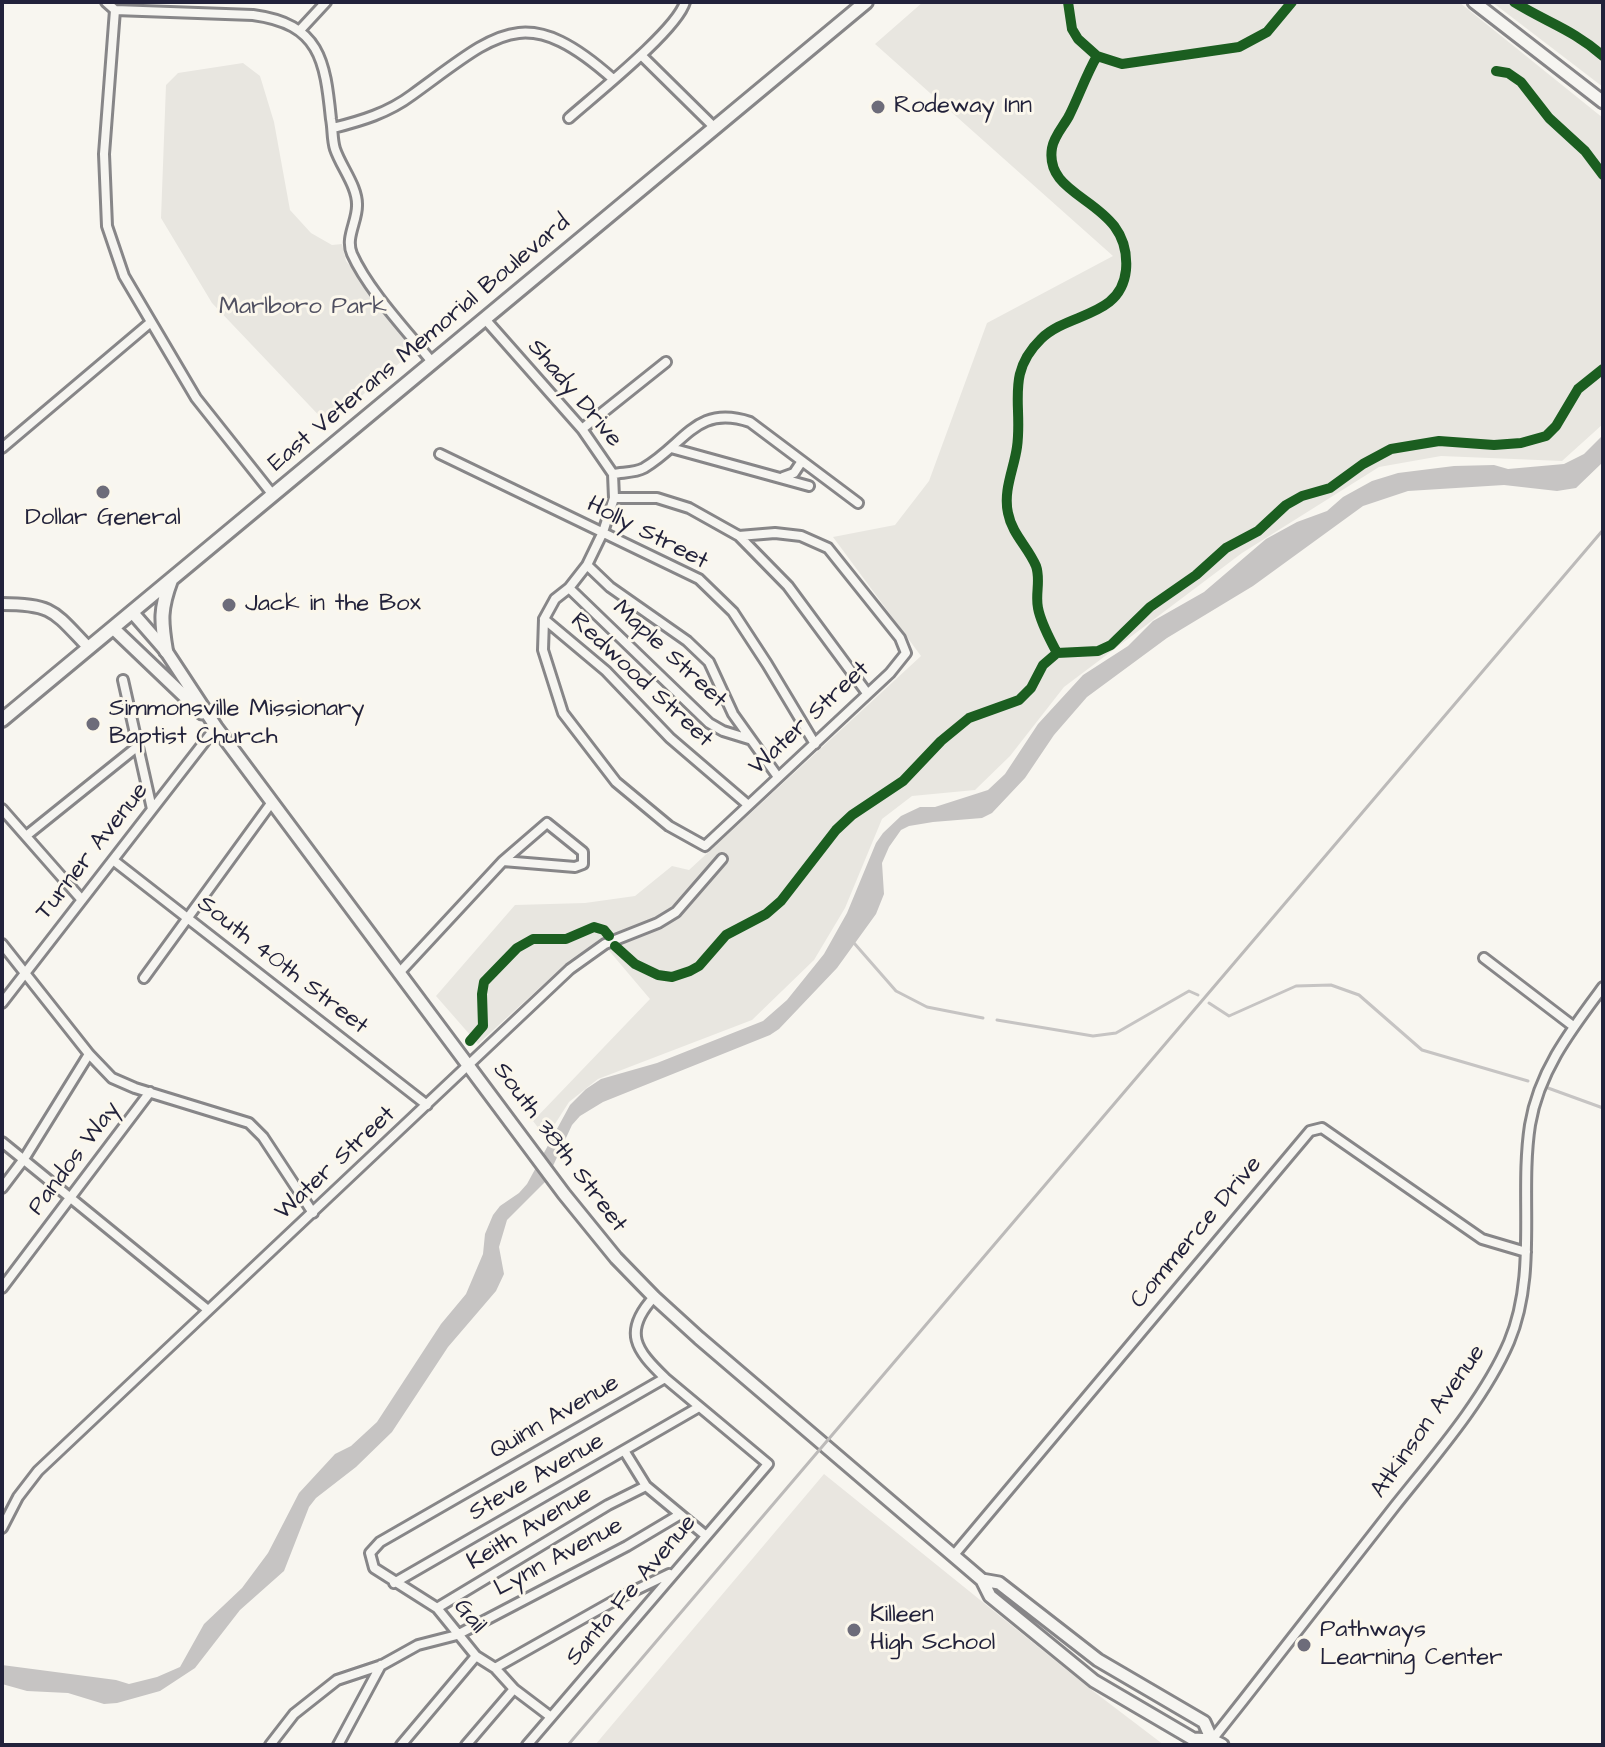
<!DOCTYPE html>
<style>
body{margin:0}
#map{position:relative;width:1605px;height:1747px;overflow:hidden;background:#f8f6f0;font-family:"Architects Daughter",sans-serif}
canvas{display:block}
.frame{position:absolute;inset:0;border:4px solid #22223b;pointer-events:none}
</style>
<div id="map">
<canvas width="1605" height="1747"></canvas>
<div class="frame"></div>
</div>
<script>
const c = document.querySelector('canvas').getContext('2d');
c.lineJoin = 'round';
function fill(path, color) { c.fillStyle = color; c.fill(path, 'evenodd'); }
function stroke(path, color, width, dash) { c.strokeStyle = color; c.lineWidth = width; c.lineCap = dash ? 'butt' : 'round'; c.setLineDash(dash || []); c.stroke(path); }
function drawText(font, color, halo, rows, align = 'center') {
  c.font = font + ' "Architects Daughter",sans-serif'; c.lineWidth = 6; c.setLineDash([]); c.textBaseline = 'middle'; c.strokeStyle = halo; c.fillStyle = color; for (const [text, x, y, turn = 0] of rows) {
    c.save(); c.translate(x, y); c.rotate((+turn || 0) * Math.PI / 180); c.textAlign = isNaN(turn) ? turn : align; if (halo) c.strokeText(text, 0, 0); c.fillText(text, 0, 0); c.restore();
  }
}
fill(new Path2D(`
 M824,1474L1093,1691L1164,1745H595Z`), '#e9e6e0');
fill(new Path2D(`
 M923,2H1459L1603,118V424L1562,461L1441,456L1379,467L1242,553L1064,687L1010,756L975,790L912,796L882,819L845,908L814,960L752,1020L598,1079L569,1102L546,1138L533,1121L650,999L600,940L570,960L478,1044L436,996L515,905L585,903L635,896L672,866L689,870L921,656L833,537L895,525L929,481L987,323L1113,256L875,44Z
 M1492,2H1603V87Z
 M243,63L260,76L274,122L290,210L311,233L332,245L342,244L346,261L419,346L328,425L212,303L161,218L166,85L178,73Z`), '#e8e6e0');
fill(new Path2D(`
 M1603,435V462L1576,488L1557,491L1504,485L1408,491L1363,506L1253,586L1167,638L1087,697L1054,735L1025,778L992,813L982,818L933,822L909,826L901,830L889,847L882,863L884,894L876,914L837,968L779,1029L770,1035L603,1102L580,1116L572,1125L546,1181L507,1220L499,1247L504,1274L496,1291L448,1347L392,1432L356,1467L316,1498L309,1507L284,1571L240,1610L195,1668L160,1691L117,1703L104,1704L68,1693L27,1691L2,1684V1665L116,1680L129,1684L157,1677L180,1667L204,1624L242,1588L268,1553L299,1493L335,1454L351,1446L377,1422L441,1324L466,1294L483,1254L485,1234L493,1215L500,1206L519,1193L527,1184L570,1105L586,1089L601,1079L657,1063L763,1021L787,1000L824,954L847,913L876,843L883,833L901,816L920,807H935L988,790L1005,774L1038,724L1083,675L1128,646L1153,621L1204,592L1266,539L1297,522L1327,511L1343,497L1372,481L1398,473L1454,466L1494,465L1508,469L1564,464L1584,454Z`), '#c6c4c3');
stroke(new Path2D(`
 M854,943L896,991L927,1007L983,1018
 M1209,1003L1229,1016L1296,986L1331,985L1359,995L1422,1050L1528,1081
 M997,1020L1093,1036L1116,1033L1189,991L1198,995
 M1548,1088L1603,1108`), '#c6c4c3', 3);
const minor = new Path2D(`
 M106,2L115,10L104,154L107,226L124,276L196,398L273,495
 M115,10L253,15C320,24 325,60 331,119C333,129 332,140 335,149C341,167 358,187 357,206C357,222 345,238 352,254C368,290 407,331 432,362
 M301,29L326,2
 M641,55L714,127
 M569,118C595,95 677,30 685,2
 M333,128C361,121 388,113 412,95C498,33 524,0 613,79
 M484,318L582,429L613,474L614,498L603,532L587,565L569,588L555,599L544,619L543,650L563,713L616,782L669,826L705,846L890,673L906,653L900,638L828,548L801,536L775,533L739,536L689,508L657,498H614
 M582,429L666,362
 M2,448L151,322
 M671,448L809,486
 M440,454L699,579L733,612L767,664L815,744
 M613,474C623,472 635,473 644,468C685,444 696,404 750,422L858,503
 M783,477L794,473L802,461
 M739,536L788,586L867,693
 M587,565L610,587L687,641L709,662L733,714L778,777
 M569,588L709,723L723,731L749,739
 M544,619L606,671L670,738L747,804
 M123,680L152,809
 M2,809L82,900
 M547,823L583,852V864L575,867L503,861Z
 M26,836L138,746
 M113,860L427,1105
 M2,944L89,1054L112,1078L135,1088L249,1123L263,1137L313,1213
 M1484,958L1573,1026
 M399,973L503,861
 M144,978L272,802
 M2,1003L216,727
 M2,1142L208,1310
 M2,1188L24,1159L89,1054
 M2,1288L150,1092
 M625,1452L646,1486L705,1535
 M2,1528L18,1497L38,1471L570,969L605,944L658,923L676,912L722,859
 M953,1556L1310,1131L1322,1128L1482,1239L1526,1252
 M394,1583L699,1407
 M437,1608L608,1505L646,1486
 M495,1668L619,1598L669,1574
 M551,1717L514,1689L495,1668L476,1656L437,1608L374,1568L370,1553L380,1542L665,1378C636,1350 622,1332 654,1297
 M1211,1741C1273,1663 1334,1584 1395,1506C1434,1457 1484,1400 1509,1342C1538,1273 1519,1197 1530,1125C1539,1071 1571,1030 1603,987
 M270,1745L294,1714L337,1680L382,1665L418,1645L457,1635L627,1546L679,1515
 M338,1745L381,1665
 M401,1745L476,1656
 M466,1745L514,1689
 M527,1745L768,1464L665,1378`);
const tertiary = new Path2D(`
 M2,604C54,604 54,612 89,648`);
const secondary = new Path2D(`
 M1474,2L1603,102
 M132,612L166,651L216,727L564,1194L616,1258L654,1297L699,1338L982,1580L990,1596L1094,1681L1193,1739L1212,1740L1222,1745
 M113,628L202,713
 M982,1580L999,1583L1098,1660L1204,1722L1212,1740`);
const primary = new Path2D(`
 M166,651C161,621 160,609 171,580
 M2,720L866,2`);
stroke(minor, '#878688', 14);
stroke(tertiary, '#878688', 16);
stroke(secondary, '#878688', 17);
stroke(primary, '#878688', 18);
stroke(minor, '#f6f5f1', 8);
stroke(tertiary, '#f6f5f1', 10);
stroke(secondary, '#f6f5f1', 11);
stroke(primary, '#f6f5f1', 12);
stroke(new Path2D(`
 M568,1745L1603,530`), '#bcbab9', 3);
stroke(new Path2D(`
 M1068,2L1072,29L1078,39L1097,56L1122,64L1239,47L1267,32L1292,2
 M1514,2C1546,22 1574,30 1603,56
 M1496,71L1508,73L1521,82L1549,118L1585,151L1603,175
 M1057,653C1050,639 1041,624 1038,608C1035,594 1041,580 1036,566C1028,547 1012,534 1008,513C1003,490 1014,469 1017,447C1023,405 1005,374 1041,339C1068,312 1121,318 1126,270C1132,198 1043,202 1052,148C1054,136 1063,127 1069,116C1079,96 1086,75 1097,56
 M615,946L635,964L658,975L672,977L690,971L699,966L726,935L766,914L781,901L836,830L852,815L903,781L941,741L969,718L1019,700L1031,688L1043,665L1057,653L1098,651L1111,645L1150,607L1196,575L1226,548L1258,531L1286,505L1302,496L1330,488L1363,464L1391,449L1439,441L1494,445L1521,443L1546,436L1556,426L1578,389L1603,369
 M470,1041L483,1026L482,994L484,982L517,948L533,939H566L594,927L604,930L609,936`), '#1b5e20', 10);
for (const [x, y, r, color] of [
 [878,107,8,"#6d6c7a"],
 [103,492,8,"#6d6c7a"],
 [229,605,8,"#6d6c7a"],
 [93,724,8,"#6d6c7a"],
 [854,1630,8,"#6d6c7a"],
 [1304,1645,8,"#6d6c7a"]
]) { const dot = new Path2D(); dot.arc(x, y, r, 0, 2 * Math.PI); c.fillStyle = color; c.fill(dot); stroke(dot, '#fbf7ec', 3); }
drawText('24px', '#22223b', '#fbf7ec', [
 ["Rodeway Inn",894,107],
 ["Dollar General",103,519,"center"],
 ["Jack in the Box",245,605],
 ["Simmonsville Missionary",109,710],
 ["Baptist Church",109,738],
 ["Killeen",870,1616],
 ["High School",870,1644],
 ["Pathways",1320,1631],
 ["Learning Center",1320,1659]
], 'left');
drawText('24px', '#505061', '#fbf7ec', [
 ["Marlboro Park",303,308]
]);
drawText('24px', '#22223b', '#fbf7ec', [
 ["East Veterans Memorial Boulevard",420,344,-40],
 ["Shady Drive",574,394,50],
 ["Holly Street",647,534,27],
 ["Maple Street",669,655,43],
 ["Redwood Street",641,681,43],
 ["Water Street",810,719,-43],
 ["Turner Avenue",93,852,-52],
 ["South 40th Street",282,966,38],
 ["South 38th Street",559,1148,53],
 ["Pandos Way",75,1159,-53],
 ["Water Street",336,1164,-43],
 ["Commerce Drive",1197,1233,-50],
 ["Quinn Avenue",555,1418,-30],
 ["Atkinson Avenue",1429,1422,-55],
 ["Steve Avenue",537,1478,-30],
 ["Keith Avenue",530,1529,-31],
 ["Lynn Avenue",559,1558,-28],
 ["Santa Fe Avenue",632,1591,-50],
 ["Gail",469,1617,50]
]);
</script>
